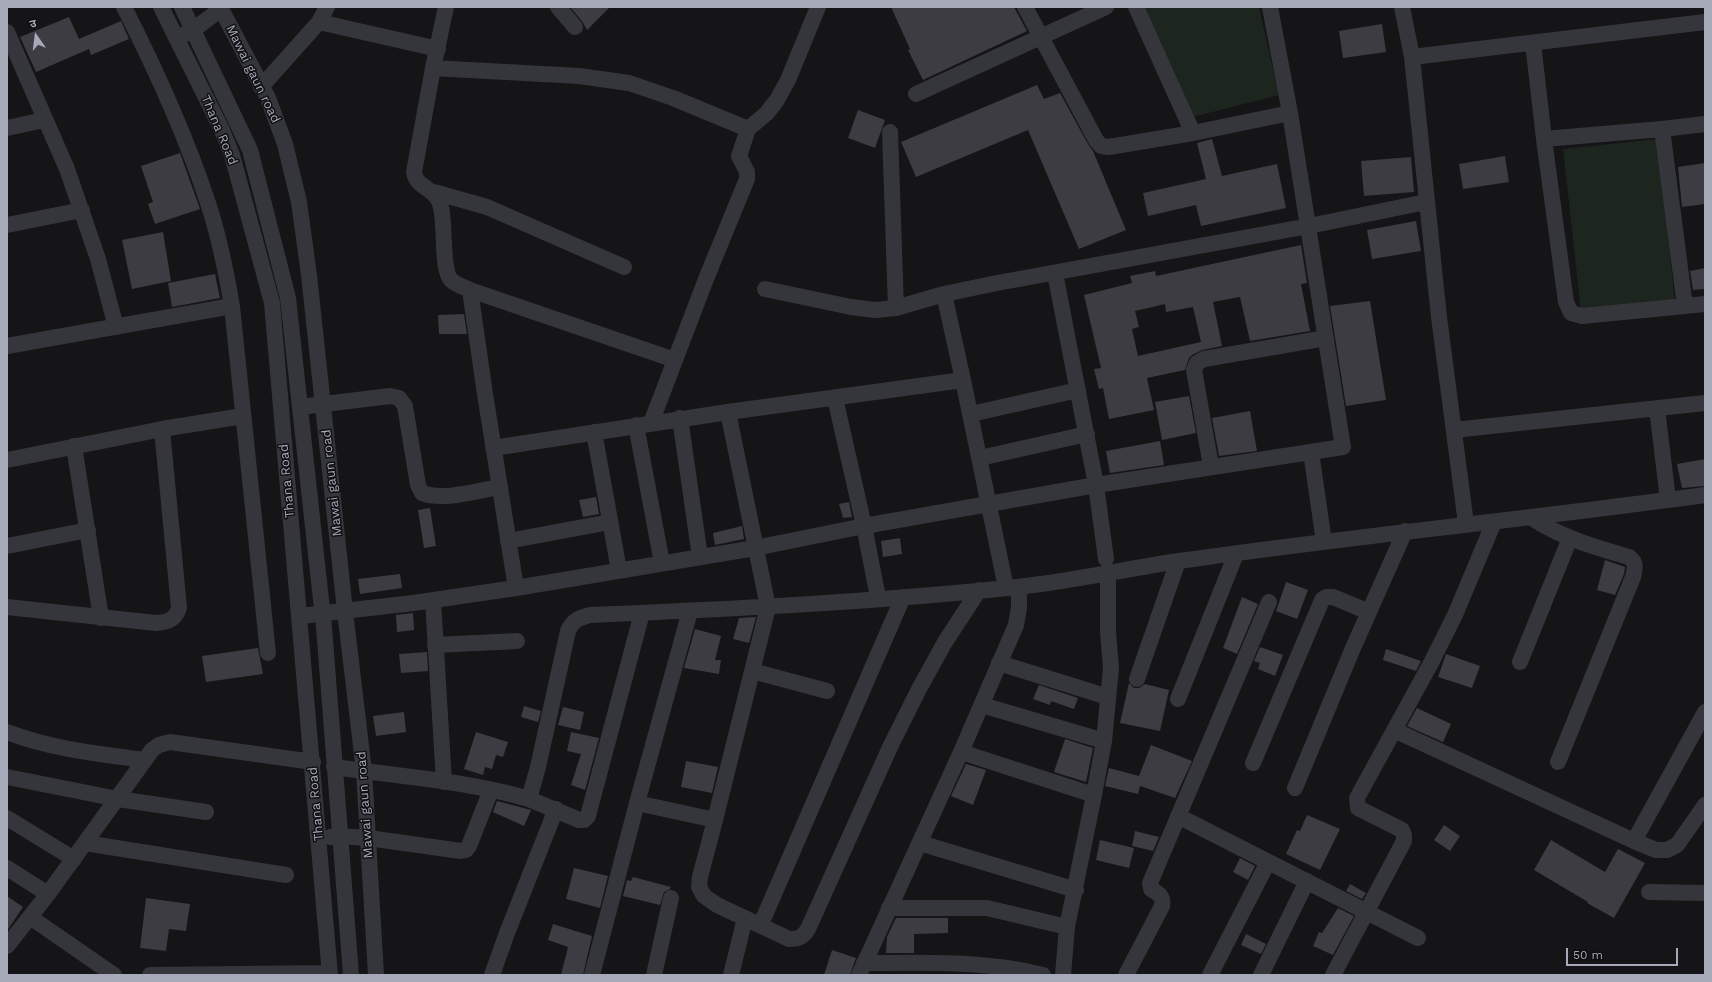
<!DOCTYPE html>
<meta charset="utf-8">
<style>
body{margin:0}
#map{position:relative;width:1712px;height:982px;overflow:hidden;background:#151416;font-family:"Work Sans","Noto Sans Devanagari",sans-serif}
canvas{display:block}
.frame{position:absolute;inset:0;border:8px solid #a5a9b8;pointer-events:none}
.north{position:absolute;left:16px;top:16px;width:40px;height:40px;-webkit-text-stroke:3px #100f11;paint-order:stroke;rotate:346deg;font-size:11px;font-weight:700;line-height:16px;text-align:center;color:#a5a9b8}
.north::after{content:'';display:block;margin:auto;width:14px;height:18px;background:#a5a9b8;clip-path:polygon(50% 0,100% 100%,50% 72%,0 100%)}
.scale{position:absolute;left:1566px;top:948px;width:112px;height:18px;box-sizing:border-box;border:2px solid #a5a9b8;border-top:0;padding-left:5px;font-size:12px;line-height:14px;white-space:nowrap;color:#a5a9b8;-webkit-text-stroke:3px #100f11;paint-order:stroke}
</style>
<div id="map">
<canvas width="1712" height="982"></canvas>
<div class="frame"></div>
<div class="north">उ</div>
<div class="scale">50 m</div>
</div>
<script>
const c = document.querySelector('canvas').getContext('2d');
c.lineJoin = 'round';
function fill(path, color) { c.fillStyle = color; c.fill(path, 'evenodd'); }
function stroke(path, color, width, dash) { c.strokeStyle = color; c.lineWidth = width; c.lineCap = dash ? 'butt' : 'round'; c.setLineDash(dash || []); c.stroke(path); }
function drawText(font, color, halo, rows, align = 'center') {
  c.font = font + ' "Work Sans",sans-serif'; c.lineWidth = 3; c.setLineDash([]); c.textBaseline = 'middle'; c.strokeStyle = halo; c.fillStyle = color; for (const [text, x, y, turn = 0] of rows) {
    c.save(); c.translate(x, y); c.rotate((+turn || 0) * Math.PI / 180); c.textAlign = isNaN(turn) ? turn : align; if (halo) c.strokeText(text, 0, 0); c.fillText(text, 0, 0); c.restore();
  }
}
fill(new Path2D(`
 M1141,7H1259L1279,95L1193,117Z
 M1658,139L1675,302L1581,312L1563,149Z`), '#1c251e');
fill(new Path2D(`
 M570,7H610L587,30L582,21Z
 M891,7H1014L1027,31L923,80L908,50L910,49Z
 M69,17L79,39L121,21L129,39L91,55L89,49L36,72L20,37Z
 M1382,24L1386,52L1343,58L1339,31Z
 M1037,85L1044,99L1060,93L1088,144L1093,151L1126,230L1079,249L1028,130L916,177L901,142Z
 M858,110L885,120L875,148L848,138Z
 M1212,139L1222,176L1277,164L1286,208L1201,226L1196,205L1148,216L1143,193L1206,179L1197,143Z
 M180,153L200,209L155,224L148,204L153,202L141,166Z
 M1505,156L1509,182L1463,189L1459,164Z
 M1411,157L1414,192L1364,196L1361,161Z
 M1705,163V204L1682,207L1678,167Z
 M1416,221L1421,251L1372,259L1367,230Z
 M163,232L171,281L132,289L122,240Z
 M1301,245L1307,283L1301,284L1310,331L1250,341L1240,297L1213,302L1222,346L1202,350L1192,355L1189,358L1185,370L1147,378L1154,410L1109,419L1103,388L1099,389L1094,369L1101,368L1084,295L1132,283L1130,276L1155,271L1156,276ZM1165,304L1166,312L1193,307L1201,342L1138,356L1132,329L1139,327L1135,311Z
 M1705,268V289L1693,290L1690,271Z
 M215,274L220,298L172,307L168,283Z
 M1370,301L1386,400L1346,406L1330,306Z
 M464,314L467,334H439L438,315Z
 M1189,396L1196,433L1162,440L1155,402Z
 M1250,411L1257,451L1219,456L1212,418Z
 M1160,441L1164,465L1110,473L1106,451Z
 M1705,459V486L1682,488L1677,464Z
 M596,497L599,514L583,517L579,500Z
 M849,502L852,517L843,518L839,504Z
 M430,508L436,546L424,548L418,510Z
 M742,526L744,539L715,545L713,533Z
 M900,538L902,554L883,557L881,541Z
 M1605,560L1625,567L1624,574L1615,595L1597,590Z
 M400,574L402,588L360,594L358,579Z
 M1286,582L1308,590L1297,619L1276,611Z
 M1242,597L1258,604L1237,654L1223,648Z
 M413,613L414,630L397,632L396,615Z
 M756,617L749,643L733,639L739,618Z
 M695,629L721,636L715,660H721L719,674L684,668Z
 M1260,647L1283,655L1275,676L1258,669L1260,663L1254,661Z
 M258,648L263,674L206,682L202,656Z
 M1386,649L1421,661L1416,671L1383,660Z
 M427,652L428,671L401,673L399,654Z
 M1446,654L1480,666L1472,688L1438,677Z
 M1129,683L1134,688H1139L1145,684L1169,690L1160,731L1120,723Z
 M1039,685L1078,698L1074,709L1051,701L1050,705L1033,699Z
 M524,706L541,711L538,722L521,717Z
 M563,707L584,712L580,730L558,725Z
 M1417,708L1451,724L1443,742L1407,726Z
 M404,712L406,732L376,736L373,716Z
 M476,732L508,742L503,757L496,755L492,769L485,767L483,775L464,769Z
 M571,732L599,738L585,790L571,785L581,754L567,751Z
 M1065,739L1093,748L1086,782L1054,772Z
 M1151,745L1192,761L1175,798L1140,786L1138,794L1105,786L1109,768L1139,776Z
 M686,761L718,767L712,793L681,787Z
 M966,764L986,770L973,805L951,796Z
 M497,801L531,810L524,826L493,812Z
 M1307,815L1340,829L1320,870L1286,854L1297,830L1300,831Z
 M1444,825L1460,836L1450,851L1434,840Z
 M1135,831L1159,837L1153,851L1132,846Z
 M1100,840L1134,848L1129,868L1096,860Z
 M1551,840L1605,872L1618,849L1645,863L1614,918L1587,903L1588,902L1534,870Z
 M1240,858L1255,866L1248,880L1233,872Z
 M574,868L608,876L600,908L566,899Z
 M633,877L671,887L670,889L664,892L660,905L623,896L627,880L631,881Z
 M1350,884L1366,893L1362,899L1346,891Z
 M7,896L23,907L7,931Z
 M146,898L190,904L186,931L169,929L166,951L140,948Z
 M1338,908L1354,916L1333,955L1313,946L1319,932L1322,933Z
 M896,918H948V933L914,934V953H886L887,937Z
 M553,924L592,936L583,975H561L568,947L548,940Z
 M1246,934L1266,944L1261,954L1241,945Z
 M832,950L856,958L850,975H824Z`), '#3c3c42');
stroke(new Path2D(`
 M124,7C156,70 186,136 208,203C219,236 226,271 232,306L268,653
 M161,7L221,128L232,155L272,303L330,975
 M182,7L250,150L288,298L324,627L351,975
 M220,7L268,98L285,144L299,202L309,275L345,611L364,771L376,975
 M446,7L433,68L414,172C416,187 432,187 439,201C447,219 440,268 451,280C456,285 464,287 470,290L485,394L516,588
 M558,7L575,27
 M1025,7L1096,140L1101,146L1109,147L1193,133L1290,113
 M1136,7L1193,133
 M1402,7L1412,57L1439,317L1466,524
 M319,22L438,49
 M7,32L67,169L98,259L116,327
 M185,34L193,30L221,9
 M1533,43L1544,139L1566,302L1571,313L1582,316L1685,306L1662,129L1544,139
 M1412,57L1705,22
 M433,68L579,76L629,83L673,98L748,129
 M261,87L319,22L327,7
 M916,94L1106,7
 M7,128L44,120
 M1662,129L1705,124
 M890,132L896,308
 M434,192L487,207L624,267
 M7,225L82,210
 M1055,273L1096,485L1106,559
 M765,289L851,307L875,310L896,308L944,294L997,283L1309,226L1426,202
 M470,290L675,360
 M1685,306L1705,304
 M7,346L232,306
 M963,380L1006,588
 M835,398L864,526L877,592
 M300,407L390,396L399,398L405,406L418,485L422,493C443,501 477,491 499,487
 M1657,408L1668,500
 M728,412L963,380L944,294
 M971,414L1078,390
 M680,418L700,557
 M651,423L706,279L747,179V172L739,156L748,129L767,113L777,100L788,80L818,7
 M636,425L662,563
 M1454,430L1705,403
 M594,432L619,570
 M74,446L101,618
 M493,448L728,412L768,607L715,820L637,803
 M1311,452L1324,542
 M980,458L1087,434
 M7,460L162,429L243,416
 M1211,466L1194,370L1197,363L1204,359L1326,338
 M1532,518C1562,538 1595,547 1629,557C1637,563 1635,568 1633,577L1558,762
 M508,541L610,522
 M7,546L88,530
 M433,600L444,782
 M7,607L156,623C168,622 175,620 179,608L162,429
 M300,616L413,603L516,588L755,548L864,526L1096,485L1343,447L1290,113L1270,7
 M435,645L517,641
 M1520,662L1570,538
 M999,663L1108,697
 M752,671L827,691
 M1137,679L1178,561
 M1178,699L1236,554
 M982,705L1104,741
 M1394,730L1634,841L1656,850H1667L1677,845L1705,805
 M7,732C51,749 98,754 145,760
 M961,752L1094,795
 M1253,763L1322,600L1326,597H1333L1369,612
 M334,767C397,776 468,781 529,799L538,767L568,631C573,620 579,618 590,615C732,609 875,602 1017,587C1072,581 1125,569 1179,561C1354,536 1530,519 1705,495
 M7,777L118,799L206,812
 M1295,788L1353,648L1405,531
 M529,799L579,820H584L588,816L642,613
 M1178,816L1418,938
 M7,818L74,859
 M715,820L700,877L699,887L704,896L717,905L789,939C799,939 803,937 808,929L891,745L919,689L945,642L979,590
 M330,837L340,836L368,838L461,851L466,850L469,846L491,790
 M1634,841L1705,712
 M85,843L286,875
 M920,843L1076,890
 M7,868L48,894
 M1649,892L1705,893
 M889,908H987L1067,927
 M30,917L114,975
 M761,924L903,597
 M7,946L48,894L152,750L159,745L170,742L313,762
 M864,963C924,963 985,960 1043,975
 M150,975L330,973
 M492,975L507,933L556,809
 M592,975L637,803L690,611
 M654,975L671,898
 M731,975L745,918
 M859,975L961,752L1016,625L1019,608V587
 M1063,975L1067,927L1094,795L1104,741L1111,668L1108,631V573
 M1126,975L1162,906C1164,896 1158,893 1151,889L1150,883L1269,602
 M1210,975L1268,862
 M1261,975L1307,881
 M1333,975L1404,841V835L1402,830L1358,808L1357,798L1431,663L1455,615L1494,522`), '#35353c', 16);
drawText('13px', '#a5a9b8', '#100f11', [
 ["Mawai gaun road",253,74,64],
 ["Thana Road",219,130,67],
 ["Thana Road",287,481,-95],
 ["Mawai gaun road",332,483,-96],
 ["Thana Road",316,804,-95],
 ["Mawai gaun road",365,805,-94]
]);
</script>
